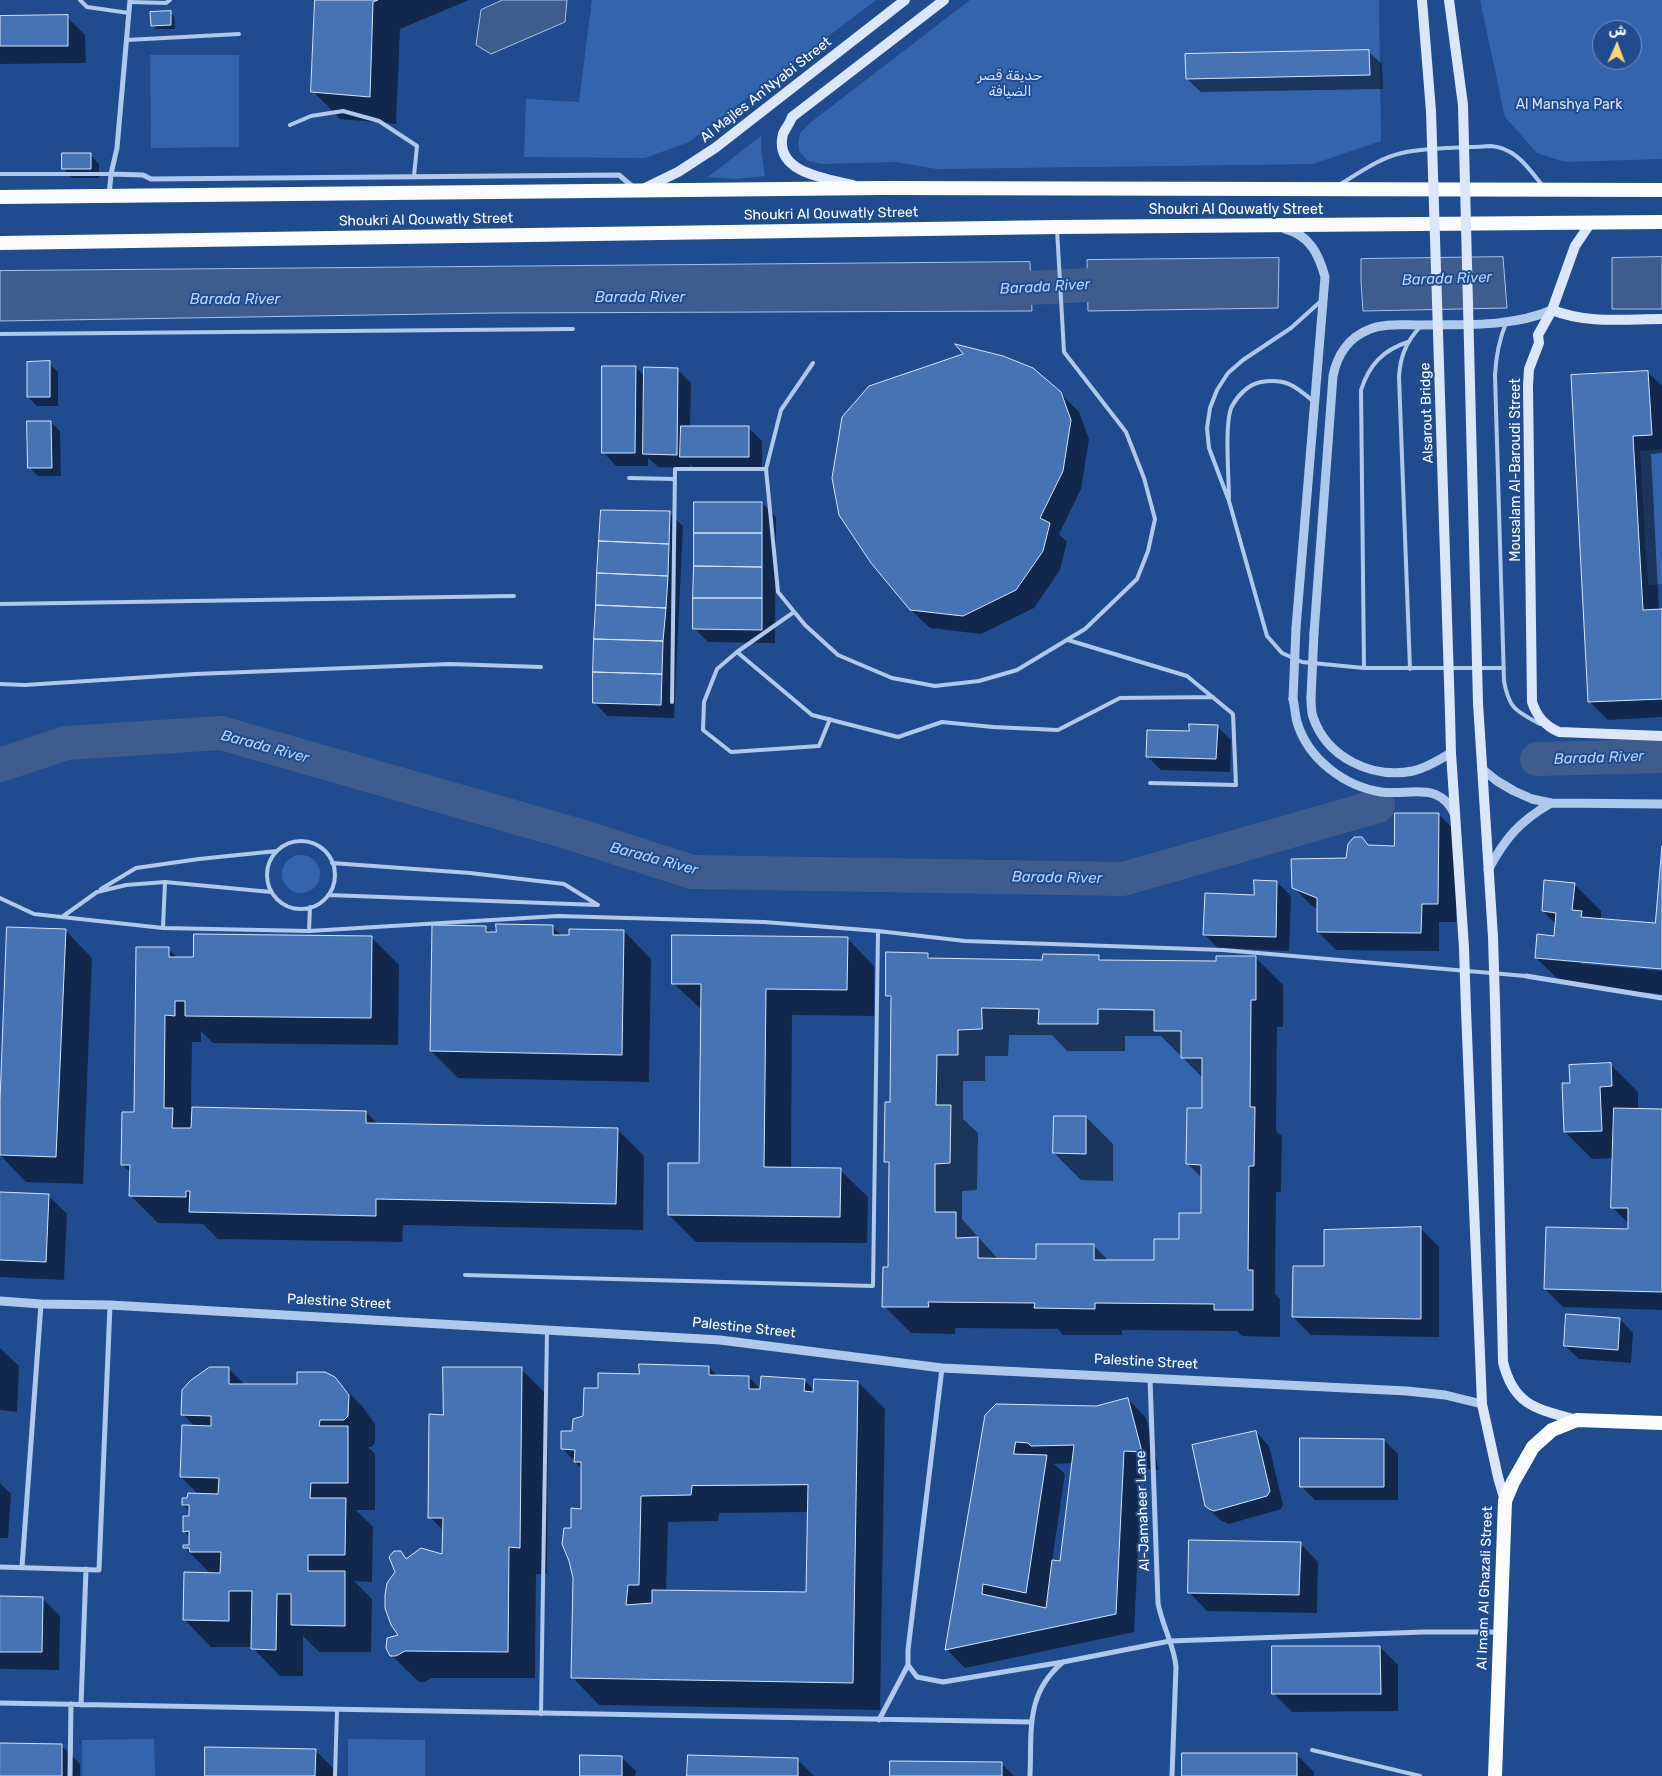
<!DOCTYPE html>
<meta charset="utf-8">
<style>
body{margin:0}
#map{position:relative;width:1662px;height:1776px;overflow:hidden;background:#204c8f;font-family:Rubik,Cairo,sans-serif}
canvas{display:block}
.north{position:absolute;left:1592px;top:20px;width:50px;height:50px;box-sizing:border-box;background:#204c8f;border:1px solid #7994bc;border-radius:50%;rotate:2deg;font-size:14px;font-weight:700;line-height:20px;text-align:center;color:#fff}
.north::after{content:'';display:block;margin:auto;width:18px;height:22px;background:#f9d770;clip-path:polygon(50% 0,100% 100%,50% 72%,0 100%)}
</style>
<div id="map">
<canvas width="1662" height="1776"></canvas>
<div class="north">ش</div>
</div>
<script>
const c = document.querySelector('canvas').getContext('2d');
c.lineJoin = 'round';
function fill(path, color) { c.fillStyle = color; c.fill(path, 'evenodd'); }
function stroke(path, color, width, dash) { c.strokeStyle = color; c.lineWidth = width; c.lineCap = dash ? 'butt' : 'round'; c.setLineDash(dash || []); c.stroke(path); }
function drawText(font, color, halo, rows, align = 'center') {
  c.font = font + ' Rubik,Cairo,sans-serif'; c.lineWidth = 4; c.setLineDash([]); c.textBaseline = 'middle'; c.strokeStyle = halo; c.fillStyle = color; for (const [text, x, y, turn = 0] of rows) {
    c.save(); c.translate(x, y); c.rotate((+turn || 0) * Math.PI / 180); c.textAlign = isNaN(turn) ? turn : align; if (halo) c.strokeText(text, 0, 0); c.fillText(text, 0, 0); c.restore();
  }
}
fill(new Path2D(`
 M592,0H876L689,142L645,158L524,157L526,99L579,102Z
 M970,0H1379L1381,141L1313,164L937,169L896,162L822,164L808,161L799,151L798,143L800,133L810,123Z
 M1480,0H1662V159L1565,162L1537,153L1505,117ZM1602,30H1632V60H1602Z
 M150,55H239V147L151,148Z
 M761,136V149L765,176L737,179L708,177Z
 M1662,449V584L1648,585L1640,451Z
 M282 874a19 19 0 1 1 38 0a19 19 0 1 1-38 0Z
 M982,1008L1039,1009V1024H1097L1098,1009L1154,1010V1031H1181V1058H1202V1108H1187L1186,1164L1201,1165V1213H1180L1179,1239H1154V1260H1094V1244H1036V1259L978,1258V1237L956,1238V1212H935V1164L950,1162L951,1105H936L937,1055L958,1030L982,1029Z
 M154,1739L155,1776H82V1740Z
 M348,1739L425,1740V1776H348Z`), '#3465ac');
const water = new Path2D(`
 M503,0H567L565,22L491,54L476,45L481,10Z
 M1503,257L1507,308L1363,311L1361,282V259Z
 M1662,257V309H1612V258Z
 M1279,258L1278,308L1088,311L1087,260Z
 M1030,262L1032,311L494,313L0,321V271Z`);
fill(water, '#3e5d8e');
stroke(water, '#a3c3ee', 1);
fill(new Path2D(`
 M313,0H469L400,29L396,124L340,119L313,91L316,2Z
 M170,12L174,17L175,29H156L152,25Z
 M0,17H67L85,35L86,63L0,64Z
 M1368,51L1382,64L1383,89L1201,92L1187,79Z
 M91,155L99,164V178H72L64,169Z
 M49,363L58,372V406H37L28,397Z
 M636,367L645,377L677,369L691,383L690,427H748L762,441V470H695L690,464V468L658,467L648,458V466H616L603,452Z
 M1648,372L1662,386V453L1651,454L1659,610H1662V717L1608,720L1590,702L1573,376Z
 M1060,393L1079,412L1089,439L1081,489L1059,534L1067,542L1060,570L1034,608L981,634L930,628L911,610Z
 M51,422L60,431L61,476H38L29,467Z
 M762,503L776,517L775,643L708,642L694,628Z
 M669,513L683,526L674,718L607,716L594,702Z
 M1217,726L1231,740L1230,772L1161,770L1147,756L1190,732Z
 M1438,814L1457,832L1456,922H1439V951L1336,950L1318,932V909L1312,906L1294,888L1347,859L1362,838L1370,847H1395Z
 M1662,856V968L1581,961V964L1662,971V994L1564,985L1536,958L1555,937L1556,924L1543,911L1574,884L1601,911V920L1656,925Z
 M1277,882L1291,896L1289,951L1218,948L1204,934L1255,896Z
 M552,926L562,936L624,931L651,959L649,1082L458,1078L431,1051L486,928L492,933Z
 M65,930L92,958L83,1184L26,1182L0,1155V1133Z
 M371,937L399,965L398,1045L213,1043L201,1031V1042H192L191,1108L366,1112L378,1124L617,1129L644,1156L643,1230L403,1225L402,1242L218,1239L203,1224L158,1223L130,1195L131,1173L123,1165L135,1113L168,949L178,958H195Z
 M847,938L874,966V1016L792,1015L791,1169L840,1170L868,1197L867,1243L696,1242L669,1215L700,1165L702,1010L673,983Z
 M928,954L933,960L1044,961L1098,956L1104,961L1217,962L1256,958L1283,985V1027H1277L1276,1131L1282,1136L1281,1192H1276L1275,1294L1280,1299V1337L1242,1336L1237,1331L1122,1330V1335H1063L1058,1329L955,1328V1334L911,1333L884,1306L890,1269V1167L885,1161L891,1103L892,1001L887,995ZM1009,1035H1052L1067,1051H1125V1036H1161L1203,1078V1109L1188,1164L1203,1179L1202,1214L1181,1240L1155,1261H1109L1094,1246L1037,1260H999L962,1219V1191L977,1190L978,1133L963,1119V1081H985V1056H1008Z
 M1610,1064L1638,1092V1110L1662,1111V1310L1563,1307L1545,1289L1629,1230V1224L1612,1207L1614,1158L1592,1159L1565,1132L1571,1084Z
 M1086,1117L1113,1144V1181L1081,1180L1054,1153Z
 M0,1193L49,1196L67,1214L64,1280L0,1277Z
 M1420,1228L1439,1247V1337L1311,1335L1293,1317L1325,1267Z
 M1620,1319L1633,1333L1631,1363L1579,1359L1565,1346Z
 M0,1348L19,1366L17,1412L0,1410Z
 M709,1367L719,1377H749L761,1390L804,1380L815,1391L858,1382L885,1409L880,1710L599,1705L572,1677L574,1577L572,1529L582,1510V1469L562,1448L584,1417L599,1389L641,1375ZM809,1512L807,1593L666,1591L668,1522L718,1521L719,1513Z
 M228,1368L245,1385L298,1386L334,1378L362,1406L375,1424V1443L371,1447H368L375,1454V1510H356L373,1527L372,1582L354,1581L372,1599L371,1652H319L303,1636V1676H280L252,1647H211L184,1619L211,1574L184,1547L190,1546V1538L184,1531L190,1518V1512L183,1505L199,1495L181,1477L195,1427L183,1414Z
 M521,1369L548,1396L547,1574H536L535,1678H432L424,1682H419L391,1655L400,1636L396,1572L400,1553L407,1560L444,1556V1531L430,1517L444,1416Z
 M1128,1399L1146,1418L1159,1470L1142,1469L1134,1632L965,1668L947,1650L986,1416L1096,1407ZM1073,1463L1061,1562L1052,1561L1065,1474L1054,1464Z
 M1256,1432L1269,1446L1283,1505L1281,1509L1229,1524L1220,1520L1206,1506Z
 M1384,1440L1398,1454V1500H1315L1301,1486Z
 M0,1483L11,1494L8,1538H0Z
 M1300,1543L1318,1562L1317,1613L1207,1611L1189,1592Z
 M0,1597L42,1598L60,1616L59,1670L0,1669Z
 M1380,1647L1398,1665V1711L1292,1712L1274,1694Z
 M0,1744L62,1746L80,1764V1776H0Z
 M315,1750L333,1768V1776H206Z
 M1296,1754L1314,1772V1776H1183Z
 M622,1758L636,1771L635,1776H581Z
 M798,1760L814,1776H689Z
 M1002,1764L1014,1776H891Z`), '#0007');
stroke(new Path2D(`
 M985,290L1132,283
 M1537,759L1662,756
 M0,765L66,743L221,733L577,835L692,872L1123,879L1378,806`), '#3e5d8e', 34);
const building = new Path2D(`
 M315,0H378L373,2L370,97L311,92Z
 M171,11V25L151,26L150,12Z
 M68,15V46H0V16Z
 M1369,50L1370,75L1186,79L1185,54Z
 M62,153H91V169H62Z
 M955,344L1003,356L1033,368L1061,392L1071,420L1063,471L1040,518L1050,523L1043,551L1016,590L963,616L910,610L871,563L839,515L832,478L842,417L869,386L963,354Z
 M50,361V397H27V362Z
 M602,366H636L635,453H602Z
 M644,367L678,368L677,455L643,454Z
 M1648,371L1652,435L1633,436L1643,610L1662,609V699L1588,702L1571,375Z
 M27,421H51L52,468H28Z
 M681,426H749V457H680Z
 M694,502H762V533H694Z
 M601,510L670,511L669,544L599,541Z
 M694,533H762V567L694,566Z
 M599,541L669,544L668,576L597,573Z
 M694,566L762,567V598H693Z
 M597,573L668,576L666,608L596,605Z
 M693,598H762V630L693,629Z
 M596,605L666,608L663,641L594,639Z
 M594,639L663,641L662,674L593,672Z
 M593,672L662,674L661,705L593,703Z
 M1189,724L1218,725L1216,759L1146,757L1147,730L1189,731Z
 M1395,813H1439L1438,904H1422L1421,933L1317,932V898L1292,888L1291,859L1346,858L1348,844L1354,837H1362L1368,845L1394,846Z
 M1662,846V969L1535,958L1537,934L1554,936L1556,913L1542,911L1544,880L1575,883L1572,910L1582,911L1581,917L1655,923Z
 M1254,880L1277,881L1276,937L1203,935L1205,893L1254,895Z
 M496,924L553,925V935H569V929L624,930L622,1055L430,1051L432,925L486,926V932H496Z
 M7,927L66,929L56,1157L0,1155V1101Z
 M194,934L372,936L371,1018L185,1016V1001H175V1016L165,1015L164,1108H173L172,1128H191L192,1107L366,1111V1123L618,1128L616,1204L376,1199V1216L189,1212L190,1191H186V1197L129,1196L130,1165H121L122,1112H134L136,947H169V957H193Z
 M672,935L848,937L847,990L766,989L764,1167L841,1168L840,1217L668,1215V1163H699L701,984H672Z
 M886,952L928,953V958L1042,960L1043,954L1099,955V960L1216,961V956H1256V1000H1251L1250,1107H1255L1254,1166H1249L1248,1270H1253V1310H1214V1304L1095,1303V1309L1034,1308L1035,1303L928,1302L929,1307H882L883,1267H888L889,1162H884L885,1102H890L891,996H886ZM982,1008L1039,1009L1038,1024H1098V1009L1154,1010V1031H1181V1058H1202V1108H1187L1186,1164L1201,1165V1213H1179V1239H1154V1260H1094V1244H1036V1259L978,1258V1237L956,1238V1212H935V1164L950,1163L951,1105H936L937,1055H958V1030L982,1029Z
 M1611,1063L1612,1086L1600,1087L1602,1131L1564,1132L1562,1083H1570L1569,1065Z
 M1614,1108L1662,1109V1292L1544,1289L1546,1227L1628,1229V1208H1611Z
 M1054,1116H1086V1154L1053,1153Z
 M0,1192L49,1194L46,1262L0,1260Z
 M1421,1227V1319L1292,1317L1293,1266H1324V1230Z
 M1566,1314L1620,1318L1618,1350L1564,1346Z
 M639,1364L709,1366V1375L749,1376V1389H760L761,1376L805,1379L804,1391L813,1392L814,1379L858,1381L853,1683L571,1678L573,1578L569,1561L562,1544L564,1528H571V1508L581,1509V1462H574L575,1450L561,1449V1431H572L573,1419L583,1416L584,1388H598V1373L639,1374ZM808,1485L806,1592L652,1590V1603L626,1605L628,1585H639L641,1496L691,1495L692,1486Z
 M210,1367H229V1384H297V1372H325L335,1377L349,1395L348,1416L344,1420H320L319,1426H348V1483H311L310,1498H346L345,1555H308V1571H345V1626L291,1625V1594H277L276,1650L251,1649L252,1591H229V1621L183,1620L184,1572L220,1573L221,1552H190L189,1548H183V1545H189V1531L183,1532V1516H189V1505H182V1498H187L188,1493L218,1494L219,1478L180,1477L182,1425L211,1426V1416L181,1415L182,1390L190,1381Z
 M443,1367H522L520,1548L509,1547L508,1652L405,1651L396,1656H390L386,1648L387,1638L398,1635L391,1625L385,1608V1595L387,1583L395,1572L389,1557L394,1551H401L406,1559L421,1548L442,1554L443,1518H428L429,1414L443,1415Z
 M1128,1398L1142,1452L1124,1451L1116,1614L945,1650L985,1415L996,1404L1096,1406ZM1016,1442L1028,1443L1031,1446L1074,1445L1060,1561L1052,1560L1046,1608L982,1594L983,1584L1026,1593L1047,1455L1014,1454Z
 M1256,1431L1270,1491L1267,1496L1214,1511L1209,1509L1205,1506L1192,1445Z
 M1300,1438L1384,1439V1487H1300Z
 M1189,1540L1301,1542L1299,1595L1188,1593Z
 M0,1596L43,1597L42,1652H0Z
 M1272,1646H1380L1381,1694H1272Z
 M0,1743L62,1744V1776H0Z
 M205,1747L316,1749L315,1776H205Z
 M1182,1753H1297V1776H1182Z
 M580,1755L622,1756V1776H580Z
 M688,1755L798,1758V1776H687Z
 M890,1761L1002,1762V1776H890Z`);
fill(building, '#4573b4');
stroke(building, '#d5e4f9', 1);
stroke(new Path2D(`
 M80,0L87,7L129,13
 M130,2L166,3L170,0
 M127,40L239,34
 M290,125L311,116L343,111L379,121L417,146L414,176
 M0,174H111
 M1339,185C1359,173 1379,158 1402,153C1427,147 1464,148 1491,146C1516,148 1528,168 1543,186
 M1321,301L1291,328L1243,360L1228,373L1217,390L1210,408L1207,428L1209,448L1229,501L1267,636L1282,653L1302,662L1364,668H1504
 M1506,323C1499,340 1496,356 1495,375L1504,681C1509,709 1516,711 1540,724
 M0,334L573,329
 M813,363L781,410L766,469L778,592L805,625L838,655L892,678L935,686L979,681L1017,670L1085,629L1137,579L1148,551L1155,519L1144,478L1126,432L1064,352L1057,229
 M629,478L674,479
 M1229,499C1229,478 1224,422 1232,406C1238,395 1249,384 1261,382C1286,378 1295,386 1313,401
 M0,604L514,596
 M794,612L737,652L812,715L898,737L942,722L993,727L1058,730L1120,698L1213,697
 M1068,640L1187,676L1233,714L1236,785L1150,783
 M737,652L717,669L704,702L703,730L731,752L819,746L830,719
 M1364,668L1361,390C1369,365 1383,350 1408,342
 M1410,669L1399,377C1400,357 1406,342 1420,327
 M0,684L25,685L195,674L450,664L541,667
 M672,702L675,469H766
 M267 875a34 34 0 1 1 68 0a34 34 0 1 1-68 0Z
 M101,889L136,868L199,859L277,851
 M328,895L598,905L564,884L470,873L332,863
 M0,898L34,914L163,928L309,931L558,916L764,922L878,931L965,941L1223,950L1526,976
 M62,917L97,892L126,885L165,882L271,892
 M163,928L165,882
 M309,931L310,907
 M465,1275L873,1286L878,931
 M541,1714L547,1330
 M1312,1750L1420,1776
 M335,1776L337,1710`), '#afc9ec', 4);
stroke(new Path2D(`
 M111,174L143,175L151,179L619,175L633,187
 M109,196L111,174L117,148L130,0
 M1526,976L1662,998
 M942,1368L908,1650V1665L917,1677L943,1682L1063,1662L1170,1641L1424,1632H1499
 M1150,1379L1158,1603C1162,1626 1174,1644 1176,1667L1172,1776
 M0,1567L99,1570L110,1305
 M22,1567L41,1304
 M0,1703L1032,1722
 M81,1705L86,1569
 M879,1720L908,1665
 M70,1776L71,1704
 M1030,1776C1032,1730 1025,1694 1063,1662`), '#afc9ec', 5);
stroke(new Path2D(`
 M1285,229C1310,235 1319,255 1325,277L1296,628
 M1314,633L1333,376C1337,356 1348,338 1368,330C1383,323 1401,325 1417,325C1462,324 1510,328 1552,310
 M1311,697C1311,703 1311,711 1313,717C1327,758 1372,779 1413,771C1427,768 1439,760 1451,753
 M1293,699C1295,707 1295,715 1297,722C1308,759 1344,786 1381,792C1410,796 1439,780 1455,815
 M1482,769L1497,781L1514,791L1532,799L1551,803L1662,804
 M1488,870C1506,837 1519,822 1551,803
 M0,1301L41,1304L110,1305L720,1340L942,1368L1407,1391L1445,1395L1482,1404`), '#afc9ec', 9);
stroke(new Path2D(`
 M1422,0L1431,111
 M1449,0L1463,105
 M853,185C828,179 773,173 783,134C785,129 790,123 792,117L944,0
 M645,188L678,172L715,148L905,0
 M1592,221L1575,246L1552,310L1538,335L1539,343L1529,369L1528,386L1532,702C1537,717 1545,726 1559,732L1662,736
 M1552,310C1587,324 1625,319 1662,319
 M1478,703L1493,937
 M1450,713L1451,753L1464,948
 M1495,1002L1503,1362C1514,1407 1538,1409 1577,1420
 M1466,1010L1482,1404L1498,1477L1505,1501`), '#dbe7f9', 10);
stroke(new Path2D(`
 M0,197L882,188L1662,190
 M0,243L1057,227L1662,222
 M1495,1776L1505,1501L1513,1482L1533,1447L1552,1430L1577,1420L1662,1423`), '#fafcff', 14);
stroke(new Path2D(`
 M1311,697L1314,633
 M1293,699L1296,628`), '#afc9ec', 9);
stroke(new Path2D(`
 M1463,105L1478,703
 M1431,111L1450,713
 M1493,937L1495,1002
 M1464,948L1466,1010`), '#dbe7f9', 10);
drawText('14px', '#d5e4f9', '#204c8f', [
 ["حديقة قصر",1010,76],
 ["الضيافة",1010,92],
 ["Al Manshya Park",1569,105]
]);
drawText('14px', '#fff', '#204c8f', [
 ["Al Majles An'Nyabi Street",766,90,-38],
 ["Shoukri Al Qouwatly Street",1236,210],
 ["Shoukri Al Qouwatly Street",831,214,-1],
 ["Shoukri Al Qouwatly Street",426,220,-1],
 ["Alsarout Bridge",1427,413,-92],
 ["Mousalam Al-Baroudi Street",1516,470,-90],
 ["Palestine Street",339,1302,3],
 ["Palestine Street",744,1328,6],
 ["Palestine Street",1146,1362,3],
 ["Al-Jamaheer Lane",1143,1511,-92],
 ["Al Imam Al Ghazali Street",1485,1588,-88]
]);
drawText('italic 15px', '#bbd3f3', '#204c8f', [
 ["Barada River",1447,279,-2],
 ["Barada River",1045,287,-3],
 ["Barada River",640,298],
 ["Barada River",235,300],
 ["Barada River",265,747,15],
 ["Barada River",1599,758,-2],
 ["Barada River",654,859,15],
 ["Barada River",1057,878,1]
]);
</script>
